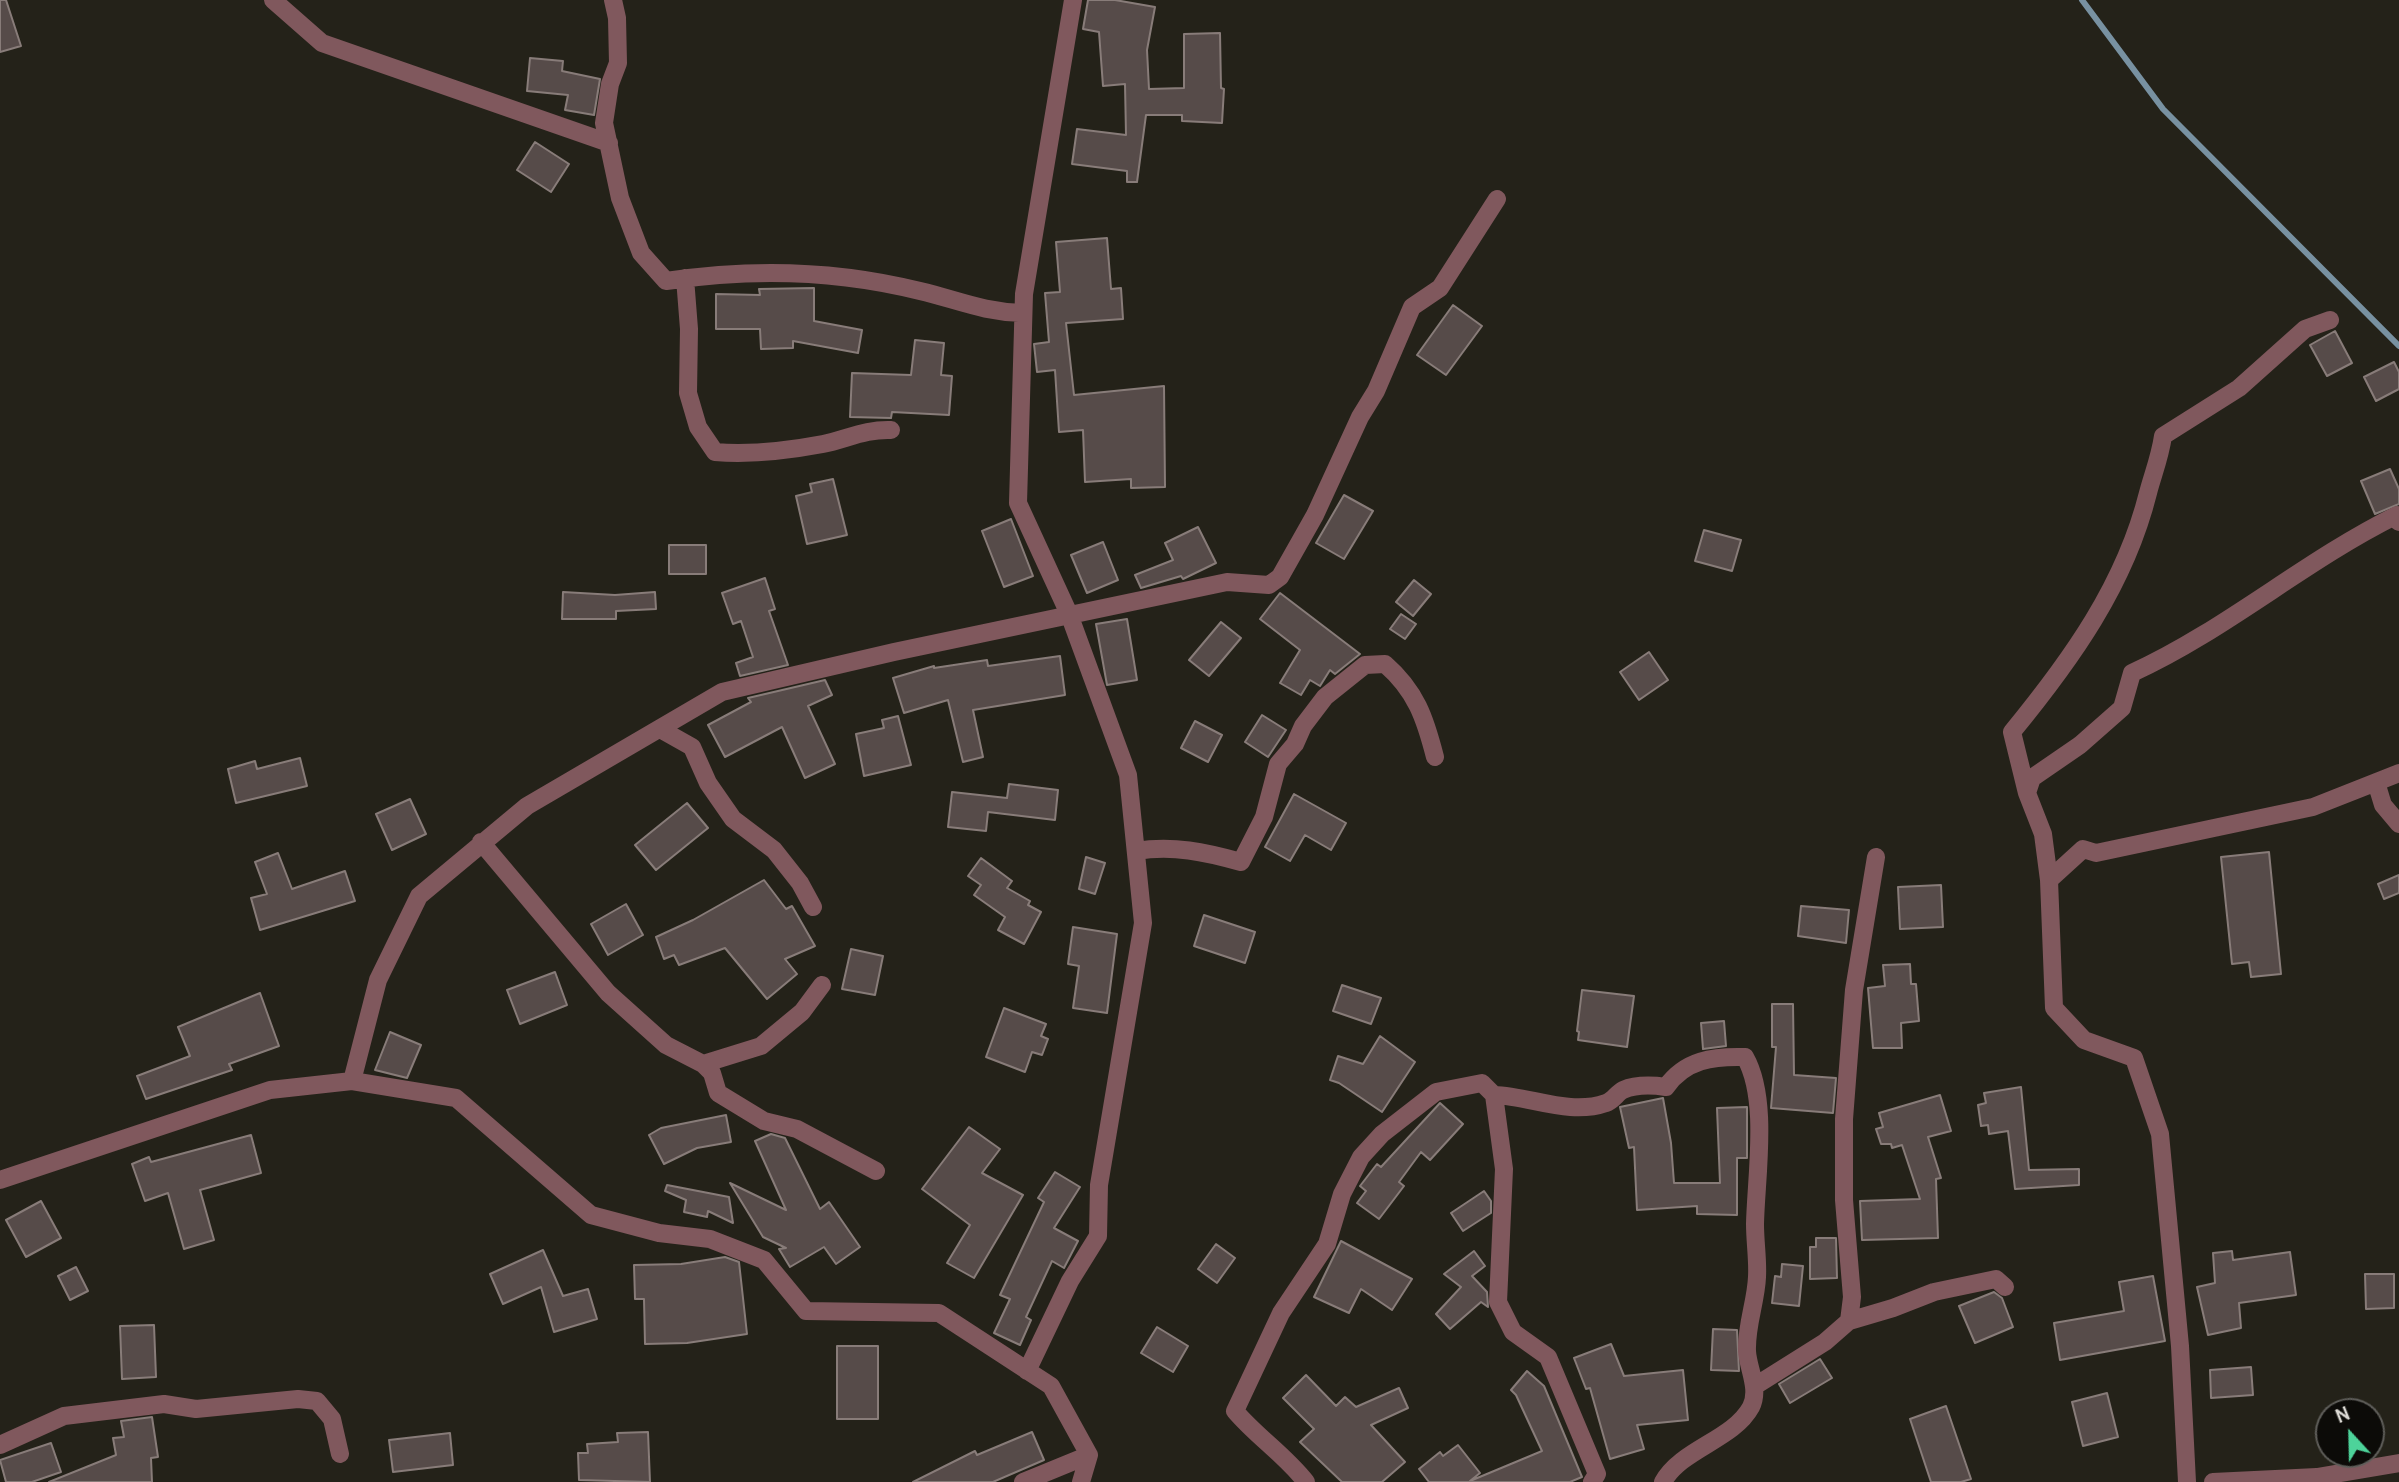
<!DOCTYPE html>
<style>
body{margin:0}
#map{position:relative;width:2399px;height:1482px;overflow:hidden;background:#242219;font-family:Cabin,sans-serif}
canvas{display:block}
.north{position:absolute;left:2315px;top:1398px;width:70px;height:70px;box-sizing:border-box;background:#0c0b08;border:2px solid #5e5d59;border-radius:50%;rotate:338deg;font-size:19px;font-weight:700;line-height:28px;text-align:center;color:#dad8d3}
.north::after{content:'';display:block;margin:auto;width:24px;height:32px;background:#4dd39a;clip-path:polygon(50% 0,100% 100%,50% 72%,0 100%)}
</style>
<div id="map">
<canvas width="2399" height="1482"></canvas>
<div class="north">N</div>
</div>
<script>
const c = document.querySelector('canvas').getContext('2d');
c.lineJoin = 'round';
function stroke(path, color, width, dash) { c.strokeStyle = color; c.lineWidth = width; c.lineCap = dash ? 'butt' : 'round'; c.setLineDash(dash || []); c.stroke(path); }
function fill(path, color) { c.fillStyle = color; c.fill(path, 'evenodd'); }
stroke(new Path2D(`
 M2082,0L2163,109L2399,346`), '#7891a1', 6);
const building = new Path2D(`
 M0,0H6L21,46L0,52Z
 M1088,0H1115L1155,7L1147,50L1149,89L1184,88V34L1220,33L1221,88L1224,89L1222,123L1182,121V115H1146L1137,182H1127V171L1072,164L1077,129L1126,135L1125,84L1103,86L1099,32L1083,29Z
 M530,58L563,61L562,71L600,79L594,115L565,110L568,95L527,91Z
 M535,142L569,164L551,192L517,170Z
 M1107,238L1111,289L1121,288L1123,319L1066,323L1074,395L1164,386L1165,487L1131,488V479L1085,482L1083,430L1059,432L1055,370L1037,372L1034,344L1049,342L1045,293L1060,292L1056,242Z
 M814,288V321L862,330L858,353L793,341V348L761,349L760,329H716V294L760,295L759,289Z
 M1453,305L1482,326L1446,375L1417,355Z
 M2335,331L2352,363L2327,376L2310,345Z
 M915,340L944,343L941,375L952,376L949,415L892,412L891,418L850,417L852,373L911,375Z
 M2394,362L2399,372V389L2376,401L2364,377Z
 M2390,469L2399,489V504L2375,514L2361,481Z
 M833,479L847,535L807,544L796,496L812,492L810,484Z
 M1344,495L1373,511L1344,559L1316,543Z
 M1011,519L1033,576L1004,587L982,531Z
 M1198,527L1216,563L1183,579L1181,576L1141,588L1135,575L1173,560L1165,543Z
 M1704,530L1741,540L1732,571L1695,561Z
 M1103,542L1118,580L1087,593L1071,555Z
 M669,545H706V574H669Z
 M765,578L775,609L769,611L788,665L740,676L736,663L753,657L741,621L733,624L722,593Z
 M1414,580L1431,594L1413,616L1396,602Z
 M563,592L615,595L655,592L656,609L616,611V619H562Z
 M1280,593L1360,654L1335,674L1330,670L1320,686L1310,680L1301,695L1280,683L1300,650L1260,619Z
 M1401,614L1416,624L1405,639L1390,629Z
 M1127,619L1137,680L1107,685L1096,624Z
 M1221,622L1241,638L1209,676L1189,660Z
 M1649,652L1668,680L1639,700L1620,672Z
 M1060,656L1065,695L973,710L983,757L963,762L948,700L904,713L893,678L934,666V668L987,660L988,666Z
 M825,680L832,695L808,706L835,764L805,778L782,727L725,757L708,725L751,702L748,698Z
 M1262,715L1286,730L1268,757L1245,742Z
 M898,716L911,765L864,776L856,734L884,728L882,720Z
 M1195,721L1222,735L1208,762L1181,748Z
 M300,758L307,786L236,803L228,769L255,761L257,769Z
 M1009,784L1058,790L1055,820L988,812L986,831L948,827L952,792L1007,798Z
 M1294,794L1346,823L1331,850L1305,835L1290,861L1265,847Z
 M410,799L426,834L392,850L376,814Z
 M687,803L708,828L656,870L635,845Z
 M2269,852L2281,974L2251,977L2249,962L2232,964L2221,857Z
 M278,853L292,889L345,871L355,901L260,930L251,898L267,894L255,862Z
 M1086,857L1105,863L1095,894L1079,889Z
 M981,858L1012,881L1007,888L1030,901L1028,905L1041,912L1024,944L998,930L1005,917L974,895L981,885L968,876Z
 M2399,875V893L2384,899L2378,884Z
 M764,880L786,909L792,906L815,946L785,959L797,974L767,999L725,948L679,965L674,955L664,959L656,937L693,920Z
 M1941,885L1943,927L1900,929L1898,887Z
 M626,904L643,935L608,955L591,924Z
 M1801,906L1849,910L1846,943L1798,936Z
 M1204,915L1255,932L1245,963L1194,946Z
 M1073,927L1117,934L1107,1013L1073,1008L1079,966L1068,964Z
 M851,949L883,956L875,995L842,989Z
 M1910,964L1911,984H1916L1919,1021L1901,1023L1902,1048H1873L1868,988L1885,986L1883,965Z
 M555,972L567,1005L520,1024L507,990Z
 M1342,985L1381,998L1371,1024L1333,1011Z
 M1582,990L1634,996L1627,1047L1578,1040L1579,1032L1577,1031Z
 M260,993L279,1046L229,1064L232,1070L146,1099L137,1076L190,1056L178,1027Z
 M1772,1004H1793L1794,1075L1836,1078L1833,1113L1771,1108L1776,1047H1772Z
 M1004,1008L1046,1024L1041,1036L1048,1039L1042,1055L1032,1052L1025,1072L986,1057Z
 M1724,1021L1726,1046L1703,1049L1701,1023Z
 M390,1032L421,1045L407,1078L375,1070Z
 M1380,1036L1415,1062L1382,1112L1339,1083L1330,1080L1338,1056L1363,1064Z
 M2021,1087L2029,1170L2079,1169V1185L2015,1189L2008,1131L1989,1134L1988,1125L1981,1126L1978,1105L1986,1103L1984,1093Z
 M1940,1095L1951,1131L1928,1137L1941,1178L1936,1179L1938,1238L1862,1240L1860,1201L1920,1199L1902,1145L1892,1148L1891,1144H1881L1876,1129L1883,1127L1879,1113Z
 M1663,1098L1671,1143L1674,1183H1720L1717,1108L1747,1107V1158H1737V1215L1697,1214V1206L1637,1210L1634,1147L1629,1148L1620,1107Z
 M1440,1103L1463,1124L1430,1160L1421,1152L1399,1182L1404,1186L1379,1219L1357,1203L1366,1191L1360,1186L1377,1164L1381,1167Z
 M726,1115L731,1142L697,1148L664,1164L649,1135L661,1128Z
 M969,1127L1000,1149L982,1173L1023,1195L974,1278L947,1263L970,1225L922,1189Z
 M771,1134L785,1138L820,1209L829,1202L860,1247L836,1264L824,1247L790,1267L779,1249L786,1248L763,1237L730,1183L786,1210L755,1141Z
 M251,1135L261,1173L200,1190L214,1240L184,1249L168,1193L145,1201L132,1164L149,1157L151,1162Z
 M1055,1172L1080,1187L1054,1228L1078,1241L1064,1268L1052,1261L1026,1317L1031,1320L1020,1345L994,1333L1010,1299L1000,1295L1044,1202L1038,1198Z
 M667,1185L729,1197L733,1223L708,1211L707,1217L684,1212L686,1200L665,1191Z
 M1484,1191L1491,1201V1213L1463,1231L1451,1213Z
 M41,1201L61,1238L26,1257L6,1220Z
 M1816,1238H1836L1837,1278L1810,1279V1247H1816Z
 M1341,1241L1412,1279L1392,1310L1361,1289L1349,1313L1314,1297Z
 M1216,1244L1235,1258L1217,1283L1198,1269Z
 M543,1250L563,1296L588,1289L597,1319L554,1332L541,1287L503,1304L490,1274Z
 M1474,1251L1485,1266L1472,1276L1487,1292L1488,1307L1481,1302L1450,1329L1436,1314L1461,1287L1444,1274Z
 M2232,1251L2233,1260L2290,1252L2296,1295L2239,1303L2241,1328L2208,1335L2197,1287L2215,1283L2213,1253Z
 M725,1257L739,1262L747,1334L687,1343L645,1344L644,1299H635L634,1265L681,1264Z
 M1782,1264L1803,1266L1799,1306L1772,1303L1775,1276L1781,1277Z
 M76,1267L88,1291L70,1300L58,1276Z
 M2365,1274H2394V1308L2366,1309Z
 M2153,1276L2165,1341L2060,1360L2054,1323L2124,1311L2119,1282Z
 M1994,1292L2002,1298L2013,1327L1975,1343L1959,1306Z
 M154,1325L156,1377L122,1379L120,1326Z
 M1157,1327L1188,1346L1173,1372L1141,1353Z
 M1713,1329L1737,1330L1739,1371L1711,1370Z
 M1611,1344L1624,1376L1683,1370L1688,1420L1637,1425L1644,1449L1610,1459L1590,1388L1586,1389L1574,1358Z
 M837,1346H878V1419H837Z
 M1820,1359L1832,1378L1790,1403L1779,1384Z
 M2251,1367L2253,1395L2211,1398L2210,1370Z
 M1527,1371L1544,1386L1582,1477L1570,1482H1429L1419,1469L1440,1452L1443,1456L1458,1445L1480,1473L1470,1481L1542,1451L1516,1395L1511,1390Z
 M1306,1375L1336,1406L1345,1397L1356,1407L1399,1388L1408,1408L1371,1425L1405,1462L1382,1482H1342L1300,1442L1314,1429L1283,1398Z
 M2107,1393L2118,1437L2083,1446L2072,1402Z
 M1946,1406L1971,1479L1961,1482H1931L1910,1419Z
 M152,1417L158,1457L151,1458L152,1482H49L116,1455L113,1438L124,1437L121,1421Z
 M648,1432L650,1482L579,1480L578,1453H588L587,1444L618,1442L617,1433Z
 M1032,1432L1044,1460L993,1482H913L975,1451L977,1455Z
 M450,1433L453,1465L393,1472L389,1440Z
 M51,1443L61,1472L32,1482H6L0,1460Z`);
fill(building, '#564b49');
stroke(building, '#887c79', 2);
stroke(new Path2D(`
 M273,0L322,43L609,143
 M613,0L617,18L618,63L610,84L604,123L620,198L641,253L666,281C752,268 836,270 920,291C958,300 983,312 1023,313
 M685,278L689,329L688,393L698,427L715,452C752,455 786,451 823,444C847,439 866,429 891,430
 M660,729L692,747L708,783L733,819L774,850L800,883L813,907
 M2376,782L2383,805L2399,824
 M2027,793L2012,732C2071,660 2125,585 2148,493C2153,474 2160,457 2163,436L2239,388L2305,329L2330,320
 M481,842L608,993L666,1045L703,1064L712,1073L718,1093L764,1121L797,1129L876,1171
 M1136,851C1173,845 1205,852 1241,862L1264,817L1278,764L1295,744L1303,726L1325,697L1365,665L1385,664C1416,691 1425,718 1435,757
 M2049,880L2043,834L2027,793L2032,778L2080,745L2122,708L2132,673C2226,630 2304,561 2397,515L2399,522
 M703,1064L761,1046L802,1012L822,985
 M352,1081L378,980L419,896L527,806L722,692L894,652L1227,582L1269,585L1280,577L1315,515L1360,417L1376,391L1412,307L1440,288L1497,199
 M1494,1095C1531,1096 1569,1116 1606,1103C1613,1101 1617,1093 1623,1090C1637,1084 1652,1085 1666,1087C1685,1060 1713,1056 1745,1057C1769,1099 1756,1176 1755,1224C1755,1242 1758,1260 1757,1277C1756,1302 1746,1325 1747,1351C1748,1369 1760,1389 1751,1407C1733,1440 1681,1449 1663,1482
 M0,1180L270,1090L352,1081L456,1098L591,1215L659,1233L710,1239L764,1260L806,1311L939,1313L1051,1386L1089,1455L1081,1482
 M1849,1321L1852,1297L1844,1200V1119L1854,990L1876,857
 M1027,1371L1070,1281L1098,1236L1099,1185L1143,923L1128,775L1069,614L1018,503L1024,294L1073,0
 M1755,1386L1825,1342L1849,1321L1893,1308L1934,1292L1996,1279L2005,1287
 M0,1445L64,1416L164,1404L196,1409L298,1399L317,1401L332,1419L340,1454
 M1023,1482L1089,1455
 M1306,1482C1285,1455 1257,1437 1235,1411L1281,1313L1327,1244L1342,1194L1361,1157L1382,1134L1436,1092L1482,1083L1494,1095L1504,1169L1498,1302L1513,1332L1548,1357L1597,1474L1592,1482
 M2187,1482L2180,1346L2160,1134L2134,1058L2084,1040L2054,1008L2049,880L2083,849L2096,853L2313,807L2399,773
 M2213,1482L2317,1477L2399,1463`), '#80585d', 18);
</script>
